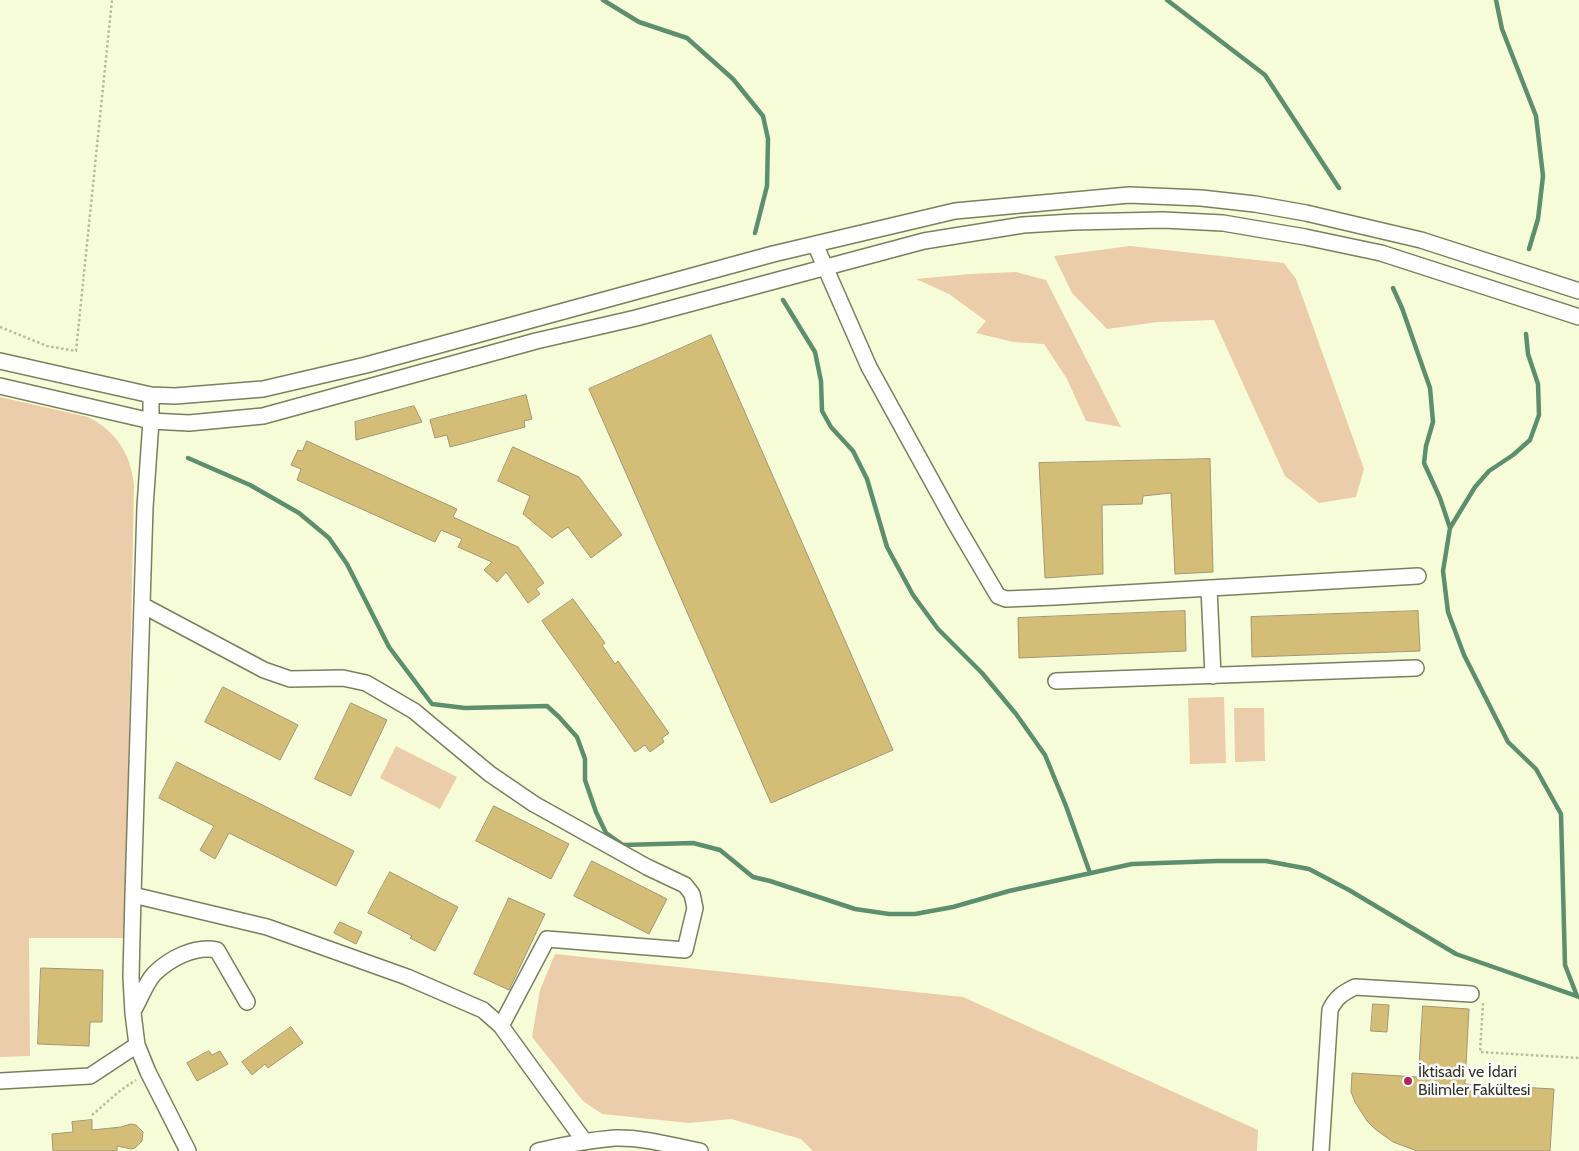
<!DOCTYPE html>
<meta charset="utf-8">
<style>
body{margin:0}
canvas{display:block;background:#f7fcd8}
</style>
<canvas width="1579" height="1151"></canvas>
<script>
const c = document.querySelector('canvas').getContext('2d');
c.lineJoin = 'round';
function fill(path, color) { c.fillStyle = color; c.fill(path, 'evenodd'); }
function stroke(path, color, width, dash) { c.strokeStyle = color; c.lineWidth = width; c.lineCap = dash ? 'butt' : 'round'; c.setLineDash(dash || []); c.stroke(path); }
function drawText(font, color, halo, rows, align = 'center') {
  c.font = font + ' Cabin,sans-serif'; c.lineWidth = 5; c.setLineDash([]); c.textBaseline = 'middle'; c.strokeStyle = halo; c.fillStyle = color; for (const [text, x, y, turn = 0] of rows) {
    c.save(); c.translate(x, y); c.rotate((+turn || 0) * Math.PI / 180); c.textAlign = isNaN(turn) ? turn : align; if (halo) c.strokeText(text, 0, 0); c.fillText(text, 0, 0); c.restore();
  }
}
fill(new Path2D(`
 M1130,246L1284,263L1296,279L1364,469L1356,497L1319,503L1285,476L1214,320L1158,322L1107,329L1072,293L1054,256Z
 M1016,272L1046,280L1121,427L1086,421L1067,379L1044,344L1013,342L976,333L986,321L949,294L916,279L970,274Z
 M0,397L88,417C116,431 131,454 134,485L125,938H29L30,1056L0,1057Z
 M1224,697L1226,763L1190,764L1188,698Z
 M1234,708H1264L1265,761L1235,762Z
 M396,746L457,777L440,809L380,778Z
 M555,954L963,997L1258,1130L1257,1151H813L801,1139L731,1119L689,1123L602,1114L583,1101L532,1037L540,990Z`), '#eccda9');
stroke(new Path2D(`
 M603,0L639,22L687,38L733,79L763,116L768,139L767,186L755,233
 M1167,0L1265,75L1339,188
 M1496,0L1502,29L1536,116L1543,176L1538,219L1529,249
 M1393,288L1402,308L1430,388L1433,422L1426,446L1424,463L1440,498L1450,528L1443,571L1448,612L1464,655L1508,742L1536,769L1561,814L1565,965L1577,996
 M783,300L815,352L821,381L822,411L831,427L853,451L867,479L887,547L913,595L938,629L982,673L1016,714L1045,755L1066,806L1090,873
 M188,458L250,485L299,513L329,538L347,564L389,647L432,704L465,708L547,706L559,717L577,737L585,759V780L596,812L606,833L623,845L693,843L720,850L753,877L770,881L855,909L889,914H915L953,907L1009,891L1132,864L1217,861H1266L1309,869L1349,890L1456,954L1579,997
 M1450,528L1475,487L1489,471L1513,455L1530,440L1539,415L1538,384L1528,354L1526,334`), '#5d8f6f', 4.5);
const building = new Path2D(`
 M711,335L893,750L771,803L589,389Z
 M526,395L532,419L524,421L525,427L450,447L447,435L435,438L430,420Z
 M414,406L422,422L356,440L355,422Z
 M307,441L457,509L453,517L518,547L544,583L536,589L540,594L528,603L506,572L497,582L484,570L492,562L458,547L462,539L441,530L435,542L297,480L301,469L291,465L298,450L302,451Z
 M513,447L579,477L622,535L591,558L568,527L552,538L523,514L530,496L498,481Z
 M1210,459L1213,572L1175,574L1171,493L1143,496L1142,504L1102,505L1103,574L1045,578L1039,463Z
 M573,599L605,643L602,645L615,664L618,661L669,733L662,738L664,742L650,752L645,745L635,752L542,621Z
 M1185,611L1186,651L1019,658L1018,618Z
 M1418,611L1420,651L1252,657L1251,617Z
 M223,687L298,725L280,760L205,722Z
 M351,703L387,720L351,796L315,779Z
 M177,762L354,851L336,886L229,833L215,859L200,850L214,826L159,798Z
 M494,806L569,844L551,879L476,841Z
 M592,861L667,899L649,934L574,896Z
 M390,872L458,907L435,951L410,938L412,936L368,913Z
 M509,898L545,914L509,990L474,974Z
 M340,922L362,932L356,944L334,933Z
 M41,968L103,970L102,1022H90L89,1046L38,1044Z
 M1373,1004L1389,1005L1387,1032L1371,1031Z
 M1423,1006L1469,1009L1465,1084L1554,1089L1550,1151H1417L1393,1142L1375,1129L1367,1121L1355,1102L1351,1092L1352,1073L1418,1077Z
 M291,1027L303,1043L268,1068L265,1064L252,1075L242,1062Z
 M209,1051L212,1055L220,1051L228,1064L197,1081L187,1063Z
 M92,1120V1130L121,1127L131,1124L136,1125L143,1132L142,1141L135,1148L131,1149L117,1146V1151H53L52,1134L73,1132L72,1122Z`);
fill(building, '#d3bd77');
stroke(building, '#a29776', 1);
const minor = new Path2D(`
 M815,244L869,367L955,523L998,596L1006,599L1055,597L1418,576
 M0,361L151,395L175,396L263,389L366,365L773,254L955,211L1129,195L1201,198L1255,204L1306,213L1421,240L1579,291
 M0,386L151,421L189,423L263,416L536,341L636,318L924,241L1023,225L1073,222L1163,220L1223,223L1305,237L1381,253L1579,317
 M151,395V421L145,507L133,895L131,977L133,1013L137,1045L148,1072L188,1151
 M1209,588L1213,676
 M142,605L264,670L290,679L343,678L366,683L414,711L490,774L534,804L647,867L685,885L692,894L695,908L685,950L547,939L501,1026
 M1056,681L1416,668
 M133,895L267,927L407,977L483,1010L501,1026L585,1142
 M133,1011C140,1000 145,984 154,974C169,959 195,945 217,950L247,1002
 M0,1081L90,1076L137,1045
 M538,1151C563,1145 590,1140 615,1138C643,1137 673,1146 700,1151
 M1321,1151L1330,1010C1336,997 1343,993 1355,987L1471,994`);
stroke(minor, '#7a7f5e', 18);
stroke(new Path2D(`
 M0,327L47,346L76,351L112,0
 M1483,1003L1480,1052L1579,1058
 M92,1115L121,1090L136,1080`), '#b7bb9f', 2.5, [2.5, 2.5]);
stroke(minor, '#fff', 15);
for (const [x, y, r, color] of [
 [1408,1081,5,"#b3245a"]
]) { const dot = new Path2D(); dot.arc(x, y, r, 0, 2 * Math.PI); c.fillStyle = color; c.fill(dot); stroke(dot, '#fff', 2); }
drawText('16px', '#323426', '#fff', [
 ["İktisadi ve İdari",1418,1072],
 ["Bilimler Fakültesi",1418,1090]
], 'left');
</script>
